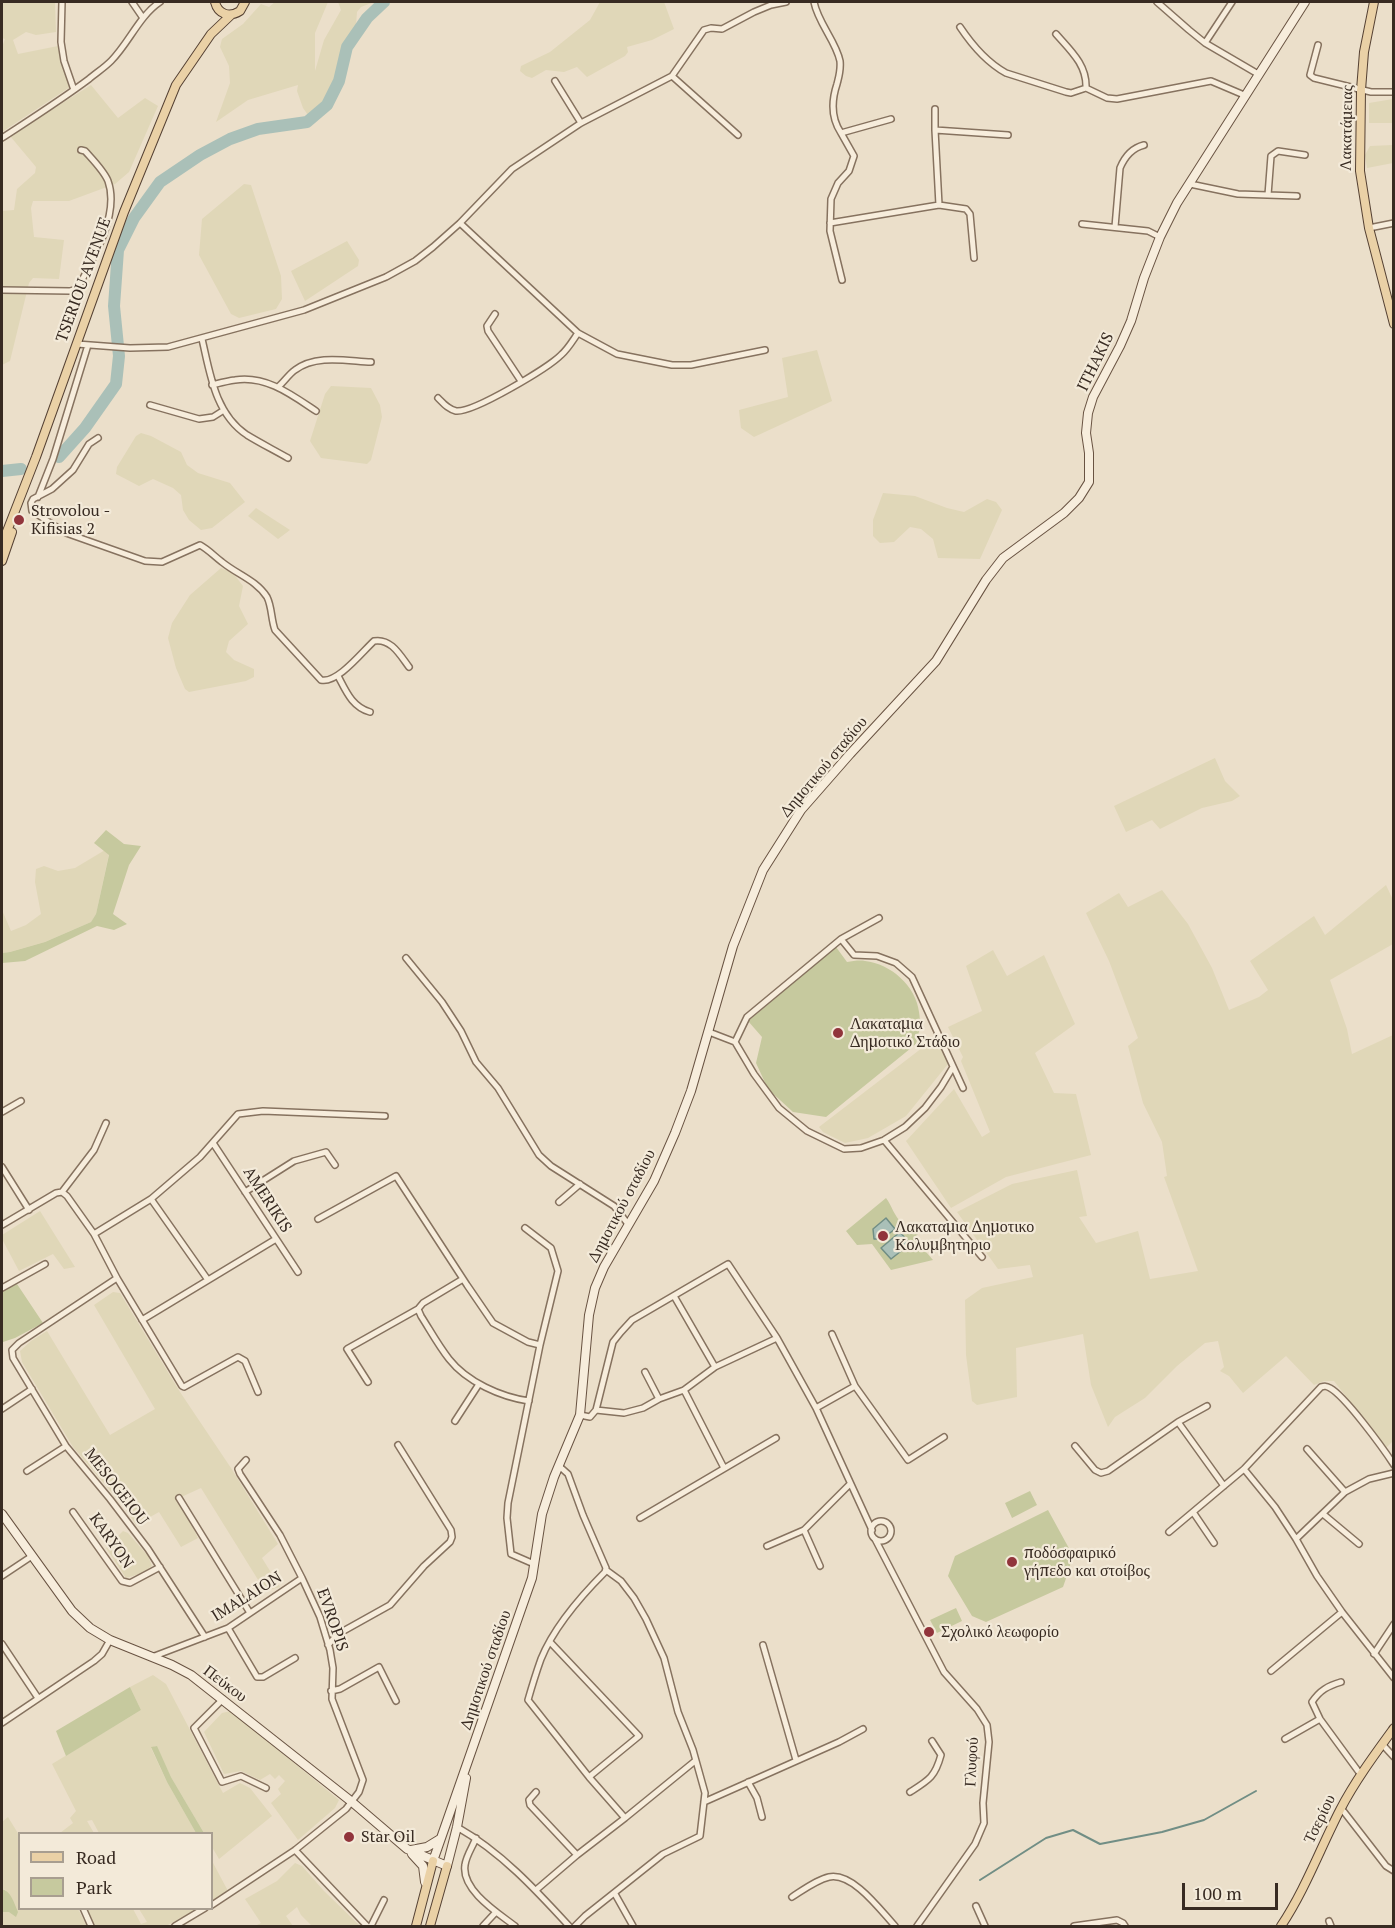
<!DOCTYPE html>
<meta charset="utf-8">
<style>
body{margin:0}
#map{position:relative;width:1395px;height:1928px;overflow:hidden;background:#ebdfca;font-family:"PT Serif",serif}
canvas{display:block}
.frame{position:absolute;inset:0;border:3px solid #382b22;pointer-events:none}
.legend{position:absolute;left:18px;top:1832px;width:195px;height:78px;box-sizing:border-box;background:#f3ead9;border:2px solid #a89e90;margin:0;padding:8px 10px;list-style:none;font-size:18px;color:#382b22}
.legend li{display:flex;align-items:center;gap:12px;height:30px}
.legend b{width:30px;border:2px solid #a89e90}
.scale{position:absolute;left:1182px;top:1883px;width:96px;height:27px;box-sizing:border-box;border:3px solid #382b22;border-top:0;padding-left:8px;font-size:18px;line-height:21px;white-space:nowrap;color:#382b22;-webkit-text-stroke:4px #f3ead9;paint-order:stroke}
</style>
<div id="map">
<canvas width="1395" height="1928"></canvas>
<div class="frame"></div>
<ul class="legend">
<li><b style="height:8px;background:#ead1a6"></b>Road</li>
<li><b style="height:16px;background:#c6c99e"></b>Park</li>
</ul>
<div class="scale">100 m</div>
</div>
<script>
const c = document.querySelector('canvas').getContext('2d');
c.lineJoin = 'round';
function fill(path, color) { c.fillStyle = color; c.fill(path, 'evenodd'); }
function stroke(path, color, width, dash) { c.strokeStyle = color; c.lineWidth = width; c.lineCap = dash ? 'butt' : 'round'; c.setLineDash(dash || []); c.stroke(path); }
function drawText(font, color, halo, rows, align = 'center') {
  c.font = font + ' "PT Serif",serif'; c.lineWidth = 4.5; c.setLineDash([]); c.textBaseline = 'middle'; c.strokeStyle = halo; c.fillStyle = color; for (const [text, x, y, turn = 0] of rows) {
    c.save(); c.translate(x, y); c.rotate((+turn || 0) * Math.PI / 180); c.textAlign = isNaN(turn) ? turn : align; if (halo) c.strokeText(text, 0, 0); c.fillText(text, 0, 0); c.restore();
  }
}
fill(new Path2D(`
 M2,2H55L56,32L36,35L26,32L13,40L18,54L58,46L70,87L2,132V47L5,39L2,38Z
 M275,2H328L315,33V71L324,40L341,10L338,2H374L361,7L357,12L356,25L344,44L335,81L327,99L318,110L308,115L303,108L297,91L298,85L248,100L216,122L230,83L229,66L220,47L222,39L243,24L261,4L269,7Z
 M600,2H664L674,29L652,40L627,47L628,52L625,56L587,77L577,67L564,72L546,70L532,78L526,76L520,71L521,66L550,52L590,20Z
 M91,85L118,118L145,98L158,106L129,172L115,184L69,201H33L31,208L34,237L64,240L59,279L33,278L29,283L10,361L2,365V211L14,210L17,189L35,173L36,167L10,136Z
 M1393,99V123H1369V103Z
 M1393,145V163L1367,168L1365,155L1370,146Z
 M244,184L251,185L281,276L282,299L276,309L239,318L231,314L199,255L202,219Z
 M347,241L359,260L358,266L305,301L291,271Z
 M817,350L832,401L754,437L741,428L739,410L788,397L782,358Z
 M331,386L371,388L380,405L382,417L371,460L367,464L321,458L310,441L325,394Z
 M141,433L151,436L181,452L187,465L198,473L230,483L245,502L212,528L201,530L189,520L183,510L181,495L173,488L153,479L139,486L116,474L117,467L136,436Z
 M883,493L915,496L947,508L964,512L987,499L996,502L1002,510L980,559L938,558L933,539L921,529L910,527L894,542L880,543L873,536V520Z
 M256,508L290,530L278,539L248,516Z
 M221,568L233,573L243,586L239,606L248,624L229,641L226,652L234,660L254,669V677L246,681L189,692L185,689L176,668L168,638L172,623L190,595Z
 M1215,758L1225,781L1240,796L1232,801L1202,808L1160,829L1152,820L1126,832L1114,806Z
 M105,850L109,854L96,914L91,922L45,942L10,952L2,953V910L11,931L26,925L41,914L35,882L36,869L44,866L58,871L75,868Z
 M1386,885L1393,900V944L1330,980L1347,1029L1352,1054L1393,1035L1394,1440L1386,1448L1334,1381H1324L1314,1385L1286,1356L1243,1393L1229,1376L1220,1371L1224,1367L1218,1341L1205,1343L1177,1366L1145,1398L1115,1417L1108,1427L1091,1385L1083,1334L1016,1348L1017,1397L977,1405L972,1401L966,1355L965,1300L982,1288L1033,1277L1030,1265L998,1269L957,1212L1012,1184L1077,1170L1087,1216L1079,1217L1096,1243L1138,1231L1150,1279L1198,1271L1164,1177L1167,1176L1162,1142L1143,1103L1128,1046L1138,1038L1109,961L1086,913L1119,893L1128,907L1162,890L1188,924L1212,968L1229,1010L1259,997L1268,990L1250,961L1314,916L1325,935Z
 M993,950L1007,976L1044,955L1075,1024L1035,1053L1054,1093L1076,1094L1091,1155L1006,1177L951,1208L906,1141L954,1089L982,1137L990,1132L961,1061L963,1057L948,1027L982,1011L966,966Z
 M935,1038L944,1051L948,1064L906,1116L868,1138L845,1143L823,1132L819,1127Z
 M40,1211L75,1267L64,1269L53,1254L19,1271L2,1239V1235Z
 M113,1292L120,1293L180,1392L231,1468L278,1544L262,1558L280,1587L265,1591L201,1488L179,1498L198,1538L181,1547L159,1512L136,1525L125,1508L73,1447L22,1362L20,1351L31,1341L47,1331L110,1435L155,1409L94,1305Z
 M123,1531L128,1533L148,1556L152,1566L143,1573L126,1578L106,1548Z
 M153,1675L166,1684L223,1793L240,1783L250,1788L272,1816L219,1859L212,1847V1834L204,1833L171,1777L156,1746L151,1748L167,1782L196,1833H99L92,1820L87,1821L94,1833H60L73,1823L70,1818L76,1811L52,1764L141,1710L130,1687Z
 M231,1711L339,1800L335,1808L298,1840L271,1803L281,1794L278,1789L285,1781L279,1775L275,1779L270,1774L260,1780L241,1771L224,1774L204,1732L222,1713Z
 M8,1817L19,1835L20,1908L78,1909L87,1926H2V1912H9L6,1890L2,1889V1822Z
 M212,1861L228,1891L212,1900Z
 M295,1863L302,1866L324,1891L360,1926H312L301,1915L297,1907L286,1916L293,1926H255L261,1923L245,1899L277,1881Z
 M87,1909H133L141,1924L147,1922L139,1909H197L166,1926H95Z`), '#e0d7b8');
fill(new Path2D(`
 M106,830L124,844L141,846L129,865L113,914L127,924L114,930L97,926L25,961L2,963V953L10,952L45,942L91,922L96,914L109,855L94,843Z
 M836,947L847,962C853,961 860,960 865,961C891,964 916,986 919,1012C921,1023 919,1034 916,1044L826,1117L793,1112L768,1089L756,1063L762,1037L748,1021Z
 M886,1198C892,1206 894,1216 902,1223C907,1228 913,1229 918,1234L914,1238L933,1260L891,1270L872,1244L857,1245L846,1231Z
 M17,1284L43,1323L15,1338L3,1342L2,1291Z
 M1030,1491L1037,1505L1012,1518L1005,1503Z
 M1048,1510L1071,1552L1070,1567L1063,1587L986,1622L972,1616L948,1576L955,1556Z
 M956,1608L962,1621L937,1633L930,1620Z
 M130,1687L141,1710L66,1756L56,1731Z
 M157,1746L171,1777L204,1833H196L167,1782L151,1747Z
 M2,1889C11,1891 14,1903 18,1912L16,1917L9,1912H2Z`), '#c6c99e');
const water = new Path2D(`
 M886,1218L895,1229L882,1239H874L873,1229Z
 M900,1232L910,1244L891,1259L881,1248Z`);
fill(water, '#aac0b8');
stroke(water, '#718e85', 1.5);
stroke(new Path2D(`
 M980,1880L1046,1838L1073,1830L1100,1844L1162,1832L1204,1820L1256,1791`), '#718e85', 2);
stroke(new Path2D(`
 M59,457L85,428L116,384L119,356L114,306L118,250L134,218L160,182L200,155L230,139L258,129L307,122L327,105L339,81L347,47L367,18L384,2
 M2,471L21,469`), '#aac0b8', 12);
const minor = new Path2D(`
 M62,2L61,42L64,61L74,90
 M132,2L143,18
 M814,2C818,23 836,41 840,61C841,70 839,76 837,84C831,102 831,118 841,133L891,119
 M1157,2L1189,30L1205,43L1258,74
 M960,27C972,45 986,62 1006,73L1066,92L1071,93L1086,88L1107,98L1117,99L1211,81L1244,95
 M1056,34C1071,51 1087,65 1086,88
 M1205,43L1232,2
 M1318,45L1310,75L1314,78L1371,92H1394
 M672,76L738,135
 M555,81L581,123
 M935,109V130L1008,135
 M935,130L939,205
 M841,133L854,156L849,171L838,183L831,199L830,231L842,280
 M2,138C31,119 61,100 89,79C96,73 104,68 111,61C129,43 139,16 160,2
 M1190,184L1238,194L1297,196
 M1268,195L1271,156L1278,151L1305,155
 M460,223L578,333L617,354L672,365H691L765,350
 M830,223L939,205L966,209L970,214L974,258
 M1082,224L1148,231L1160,237
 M1115,227L1120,168C1125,156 1132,148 1144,145
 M1369,228L1394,223
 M2,290L70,291L77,289C93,260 120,214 108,181C104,171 93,160 85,151L81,150
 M495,314L487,326L488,331L521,381
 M202,339C210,373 215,414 247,435C260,443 274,450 288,458
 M77,344L130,348L168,347L304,310L386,277L415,261L433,247L460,223L512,169L581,123L672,76L704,30L711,28L722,29L754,12L771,5L786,2
 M212,385C220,383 227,381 235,380C266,375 292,395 316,411
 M278,387C284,382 289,374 295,370C316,354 347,361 371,362
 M438,398C444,404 448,409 456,411C473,413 548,368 561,355C568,349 573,340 578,333
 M150,405L199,419L213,417L224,410
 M98,438L89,444L73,470L52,489L33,499L31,503L32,511L66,533L145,561L162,562L200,545C209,550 214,556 222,562C238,575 256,580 267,597C272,607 271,619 275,630L321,680C337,684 362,652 374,641C391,638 400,655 409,667
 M38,497L53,459L88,345
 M338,676C346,691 352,707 370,712
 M841,939L854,955L877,956L896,963L912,977L963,1088
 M406,958L442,1002L461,1031L476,1062L498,1088L539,1155L551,1166L614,1206L628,1224
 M709,1032L735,1042L754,1074L779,1108L807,1131L844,1149L861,1148L884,1140L905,1127L925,1108L941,1087L953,1067
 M735,1042L747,1017L841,939L879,918
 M2,1112L21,1101
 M884,1140L982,1257
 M213,1143L298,1272
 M2,1167L29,1210
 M62,1192L67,1196L94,1234L117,1278L182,1386L184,1387L238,1357L245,1361L258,1392
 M245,1192L294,1161L326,1152L335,1165
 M151,1199L208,1280
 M559,1202L580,1184
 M318,1219L396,1176L467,1285L493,1323L528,1342L540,1345
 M2,1225L56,1193L62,1192L94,1150L106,1123
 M525,1228L551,1248L558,1271L540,1345L508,1503L507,1518L511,1554L534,1564
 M94,1234L151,1199L200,1157L238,1114L263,1111L385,1116
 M117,1278L19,1343L12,1350L13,1358L66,1446L110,1499L148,1549L205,1637
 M2,1288L45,1264
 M674,1296L715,1367
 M418,1309L421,1316C430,1330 438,1345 449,1359C467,1382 501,1397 529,1401
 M142,1320L276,1239
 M832,1334L855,1386L908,1460L944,1437
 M645,1372L659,1399
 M368,1382L347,1349L418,1309L423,1303L463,1279
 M684,1390L724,1468
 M816,1408L855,1386
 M2,1409L32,1389
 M596,1410L624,1413L643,1408L659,1399L684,1390L715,1367L777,1338
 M580,1415L590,1417L596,1410L613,1342L621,1332L632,1320L728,1264L777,1338L816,1408L872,1530
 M455,1421L479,1384
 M1178,1422L1224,1486
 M1075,1446L1095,1470L1101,1473L1108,1471L1178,1422L1207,1406
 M1307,1449L1345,1492
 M1244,1469L1275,1507L1296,1539L1317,1576L1342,1612L1394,1678
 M27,1471L66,1446
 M179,1498L250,1613
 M73,1512L122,1581L130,1583L160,1567
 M1193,1512L1214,1543
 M1323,1514L1359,1544
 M640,1518L776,1438
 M871 1531a10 10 0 1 1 20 0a10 10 0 1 1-20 0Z
 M804,1530L820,1566
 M1169,1532L1244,1469L1321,1387C1325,1386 1326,1386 1330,1388C1345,1396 1383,1448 1394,1465
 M875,1539L944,1672L977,1709L987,1725L989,1742L983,1803L984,1823L975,1844L917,1926
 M1296,1539L1345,1492L1369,1479L1394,1473
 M767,1546L804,1530L850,1484
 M2,1576L32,1556
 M228,1628L257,1677H263L295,1658
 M551,1643L639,1736L589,1777
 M2,1644L38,1698
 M328,1645L338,1634L390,1605L424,1566L450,1542L452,1537L451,1530L398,1445
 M763,1645L796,1760
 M1374,1654L1394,1624
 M152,1657L228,1628L302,1578
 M1271,1671L1342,1612
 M1341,1682C1328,1686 1320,1690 1312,1702L1320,1719L1361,1775
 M331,1691L340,1689L379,1667L396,1701
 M223,1699L194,1728L222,1782L241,1776L266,1788
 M2,1723L94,1661L102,1654L110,1640
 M1285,1739L1320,1719
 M1382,1744L1394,1757
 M748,1782L757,1798L762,1817
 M536,1792L529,1800L530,1805L577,1855
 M910,1792C929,1780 935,1777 941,1755L932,1741
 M704,1802L839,1742L863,1729
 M1341,1808L1386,1866L1394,1871
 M625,1818L695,1761
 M457,1827C501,1852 535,1889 569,1926
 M476,1838C473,1846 466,1856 465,1865C461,1890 498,1913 515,1926
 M295,1850L367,1926
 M536,1890L577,1855L625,1818L589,1777L528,1700C532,1686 536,1673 541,1659C554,1627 581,1596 605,1572L606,1568L583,1515L568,1474L559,1466
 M615,1894L633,1926
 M792,1897C803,1890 816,1880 829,1877C853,1872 881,1911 895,1926
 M212,1905L295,1850L346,1809L359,1792L363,1780L332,1699L333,1668L330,1650L320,1617L302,1578L280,1535L240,1474L238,1469L246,1460
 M976,1906L985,1926
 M83,1908L91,1926
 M1329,1921L1331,1926
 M175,1926L205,1908
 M371,1926L384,1900
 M483,1926L496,1912
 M575,1926L585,1916L663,1854L700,1836L705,1793L693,1750L678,1712L664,1658L646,1619L634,1598L621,1581L606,1570
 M1074,1926L1117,1920L1123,1923L1125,1926`);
const secondary = new Path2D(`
 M2,1514L72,1611L90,1628L110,1640L172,1665L191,1675L352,1802L407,1849L447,1866L457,1827L466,1778
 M411,1850L427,1847L440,1839
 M412,1854L423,1866L425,1882
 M433,1861L532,1578L542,1514L554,1477L580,1415L589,1315L595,1288L604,1267L654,1181L675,1133L691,1091L733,946L763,870L801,810L850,754L936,661L986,580L1003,558L1064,513L1079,498L1089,482V453L1086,433L1088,413L1093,397L1120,346L1131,321L1144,278L1160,237L1177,203L1305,2`);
const primary = new Path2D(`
 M215,2C218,14 229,18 240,11L245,2
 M1374,2L1364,52L1361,90L1360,171L1369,228L1394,324
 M2,544L36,457L124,212L176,85L211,34L231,15
 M2,561L12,532
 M416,1926L433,1861
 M430,1926L447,1866
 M1281,1926C1305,1890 1320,1849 1340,1810C1355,1781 1375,1754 1394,1728`);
stroke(minor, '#86725f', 8);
stroke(secondary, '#695342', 10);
stroke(primary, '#554133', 10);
stroke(minor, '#f7eddc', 5);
stroke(secondary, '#f7eddc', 8);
stroke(primary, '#ead1a6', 8);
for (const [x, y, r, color] of [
 [19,520,6,"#91343b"],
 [838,1033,6,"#91343b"],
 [883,1236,6,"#91343b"],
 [1012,1562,6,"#91343b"],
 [929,1632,6,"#91343b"],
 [349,1837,6,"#91343b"]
]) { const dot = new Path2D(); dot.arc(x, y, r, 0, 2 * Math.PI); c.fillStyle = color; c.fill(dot); stroke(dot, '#f3ead9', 2); }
drawText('16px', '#382b22', '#f3ead9', [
 ["Λακατάμειας",1347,128,-89],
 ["TSERIOU AVENUE",84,280,-70],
 ["ITHAKIS",1096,362,-64],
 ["Δημοτικού σταδίου",824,767,-50],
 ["AMERIKIS",267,1200,57],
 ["Δημοτικού σταδίου",622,1206,-62],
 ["MESOGEIOU",116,1487,52],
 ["KARYON",111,1541,55],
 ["IMALAION",247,1597,-32],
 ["EVROPIS",332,1620,71],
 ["Δημοτικού σταδίου",486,1670,-71],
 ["Πεύκου",225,1684,37],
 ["Γλυφού",972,1762,-87],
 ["Τσερίου",1320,1819,-64]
]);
drawText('16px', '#382b22', '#f3ead9', [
 ["Strovolou -",31,511],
 ["Kifisias 2",31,529],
 ["Λακαταμια",850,1024],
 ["Δημοτικό Στάδιο",850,1042],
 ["Λακαταμια Δημοτικο",895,1227],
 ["Κολυμβητηριο",895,1245],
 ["ποδόσφαιρικό",1024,1553],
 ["γήπεδο και στοίβος",1024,1571],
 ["Σχολικό λεωφορίο",941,1632],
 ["Star Oil",361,1837]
], 'left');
</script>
